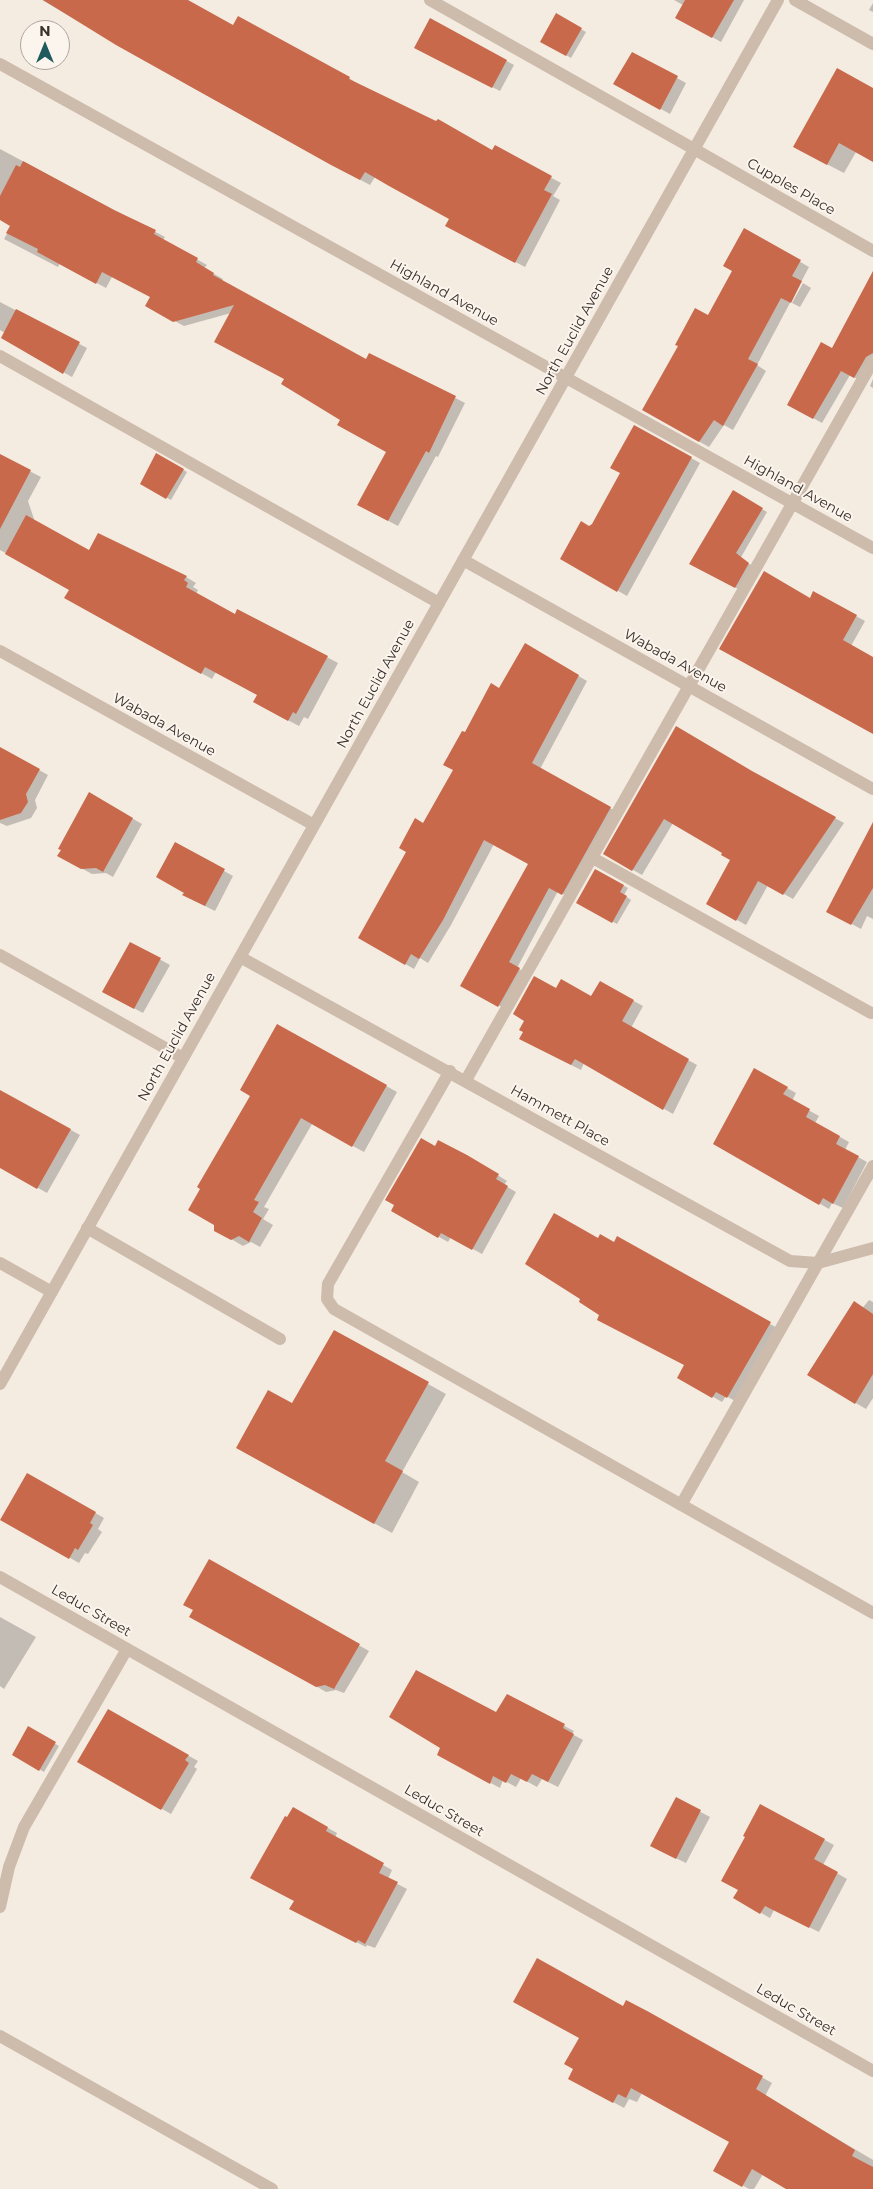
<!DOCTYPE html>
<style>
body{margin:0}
#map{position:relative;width:873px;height:2189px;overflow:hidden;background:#f4ebe1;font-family:Montserrat,sans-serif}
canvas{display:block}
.north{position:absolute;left:20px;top:20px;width:50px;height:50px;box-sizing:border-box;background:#fbf5ee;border:1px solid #aea6a0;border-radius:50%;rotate:0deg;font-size:14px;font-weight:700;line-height:20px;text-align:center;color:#3b302b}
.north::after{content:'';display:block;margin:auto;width:18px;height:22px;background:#1f5a5e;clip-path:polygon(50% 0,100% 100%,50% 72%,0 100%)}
</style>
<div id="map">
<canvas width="873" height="2189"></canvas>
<div class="north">N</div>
</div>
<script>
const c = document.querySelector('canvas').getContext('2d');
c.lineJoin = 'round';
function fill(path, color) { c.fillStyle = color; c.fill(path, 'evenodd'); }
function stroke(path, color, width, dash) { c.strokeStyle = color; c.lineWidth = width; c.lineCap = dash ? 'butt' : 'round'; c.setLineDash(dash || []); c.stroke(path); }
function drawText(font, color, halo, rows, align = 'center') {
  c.font = font + ' Montserrat,sans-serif'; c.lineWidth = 4; c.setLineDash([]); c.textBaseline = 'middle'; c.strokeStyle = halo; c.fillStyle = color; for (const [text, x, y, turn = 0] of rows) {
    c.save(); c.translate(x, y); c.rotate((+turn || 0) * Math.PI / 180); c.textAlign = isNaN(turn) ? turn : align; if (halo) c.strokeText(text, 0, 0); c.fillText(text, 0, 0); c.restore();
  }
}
fill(new Path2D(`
 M42,0H185L233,27L349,78L358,84L493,152L495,147L561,183L553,196L560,200L525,267L456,231L451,219L375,177L370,185L342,170L195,89Z
 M674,0H744L721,42L677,17L683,5Z
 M873,3V12L869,10Z
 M557,15L586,32L571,58L542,41Z
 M430,19L514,65L500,91L423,52Z
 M677,78L686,83L670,114L615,84Z
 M873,90V161L856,152L844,173L811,156Z
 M0,149L165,237L163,240L207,265L204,268L223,279L222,281L366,361L370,354L465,403L438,457L436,456L398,526L368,510L387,451L286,379L231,313L184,326L147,306L152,297L112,277L106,288L60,263L58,267L4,239L12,225L0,219Z
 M745,230L809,267L757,365L766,371L733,430L724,425L709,447L643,410L709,317L734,271Z
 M803,283L811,288L800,307L792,303Z
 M0,302L87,348L72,377L2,338L5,333L0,330Z
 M873,335V364L863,382L850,375L822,423L788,404L833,349Z
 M873,379V388L870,386Z
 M634,426L700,463L627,596L561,558L593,525L621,473Z
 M157,455L187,472L171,500L141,483Z
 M0,456L41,477L28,501L35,522L89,552L186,577L196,583L193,587L198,590L196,594L235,615L238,610L338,663L308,719L304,717L299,726L265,708L258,695L216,672L212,679L66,598L71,589L0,550Z
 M733,492L767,512L740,559L753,566L740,590L691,563Z
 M814,593L865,621L851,646L873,659V733L810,599Z
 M525,645L587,681L540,769L619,813L571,899L558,891L517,968L528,974L507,1010L462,985L529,864L494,844L451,925L428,963L420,958L414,969L360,938L454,770L465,734L500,689Z
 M676,728L754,774L844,823L793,899L768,885L746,925L707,903L731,859L724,852L673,823L642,875L605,854Z
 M1,749L48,775L35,800L37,808L31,818L7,826L0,823Z
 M90,794L142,824L113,877L106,873L92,874L59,856Z
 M873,840V919L867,916L861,929L837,916Z
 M176,844L233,876L215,911L193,900L185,893Z
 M596,870L628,888L624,895L631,900L617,924L577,902Z
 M130,943L170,965L143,1013L113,997Z
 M600,983L643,1006L631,1028L697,1065L673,1114L584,1063L581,1070L530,1044L556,990L592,997Z
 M278,1026L397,1092L364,1152L312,1124L264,1207L269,1209L263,1219L273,1225L260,1247L251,1242L243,1246L216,1230L252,1096Z
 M755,1070L796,1093L792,1101L819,1116L815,1123L849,1142L845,1150L867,1162L843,1208L832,1203L829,1209L714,1143Z
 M0,1091L80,1135L47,1193L0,1166Z
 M435,1148L467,1156L507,1181L504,1185L516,1192L482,1254L451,1237L448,1242L402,1216Z
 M618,1238L779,1329L737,1402L726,1396L722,1402L679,1377L686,1365L601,1314L599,1239L614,1243Z
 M869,1300L873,1302V1398L866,1409L808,1375Z
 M428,1384L446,1394L402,1472L419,1482L392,1533L255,1458L292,1405Z
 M28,1474L104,1518L98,1529L102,1532L88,1554L85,1553L79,1563L2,1519Z
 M209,1560L369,1651L344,1693L336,1690L326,1692L276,1663Z
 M0,1617L36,1637L4,1689L0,1686Z
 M507,1696L574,1731L572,1734L583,1740L558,1787L542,1779L537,1787L521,1778L516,1787L503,1780L500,1788L448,1760L497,1714Z
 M109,1711L198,1761L194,1767L197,1769L171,1814L79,1762Z
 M29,1728L59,1746L44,1772L13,1754Z
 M676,1799L710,1817L686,1863L661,1851Z
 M760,1806L834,1845L823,1865L847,1879L819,1932L774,1910L770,1918L735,1898L739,1890L747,1837Z
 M294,1809L337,1833L335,1838L392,1870L388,1879L407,1889L375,1948L367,1945L366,1947L300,1914L295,1901L288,1819Z
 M624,2008L649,2013L772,2083L765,2096L873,2160V2189H789L763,2174L754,2189H749L715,2170L731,2142L642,2093L637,2102L629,2099L624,2108L580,2084Z`), '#0003');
fill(new Path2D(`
 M43,0H188L233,25L238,16L350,77L349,79L436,121L438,119L492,150L495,145L552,176L544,190L552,194L515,263L445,226L449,219L389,186L365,172L360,180L331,165L116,45Z
 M685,0H734L712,38L675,18Z
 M556,13L582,28L566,56L540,42Z
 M430,18L507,60L492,88L414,48Z
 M632,52L678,76L660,110L613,84Z
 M837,68L873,88V162L839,143L827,165L793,147Z
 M23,161L114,210L156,230L154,234L198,258L196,262L214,273L213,275L366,359L369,353L456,396L429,453L426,451L388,521L357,505L386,452L337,425L340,420L281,384L284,379L214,342L234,305L173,322L145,306L150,297L102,272L96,284L37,252L38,249L6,233L10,226L0,220V196L16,165L20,167Z
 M744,228L801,260L792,276L802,281L791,303L781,298L748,359L758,364L723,426L714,420L699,442L642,410L678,346L675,345L695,308L708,315L732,271L723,266Z
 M873,271V353L866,357L854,378L841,371L813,419L787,405L821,342L832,348Z
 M16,309L80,342L63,374L1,338Z
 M634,425L692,457L617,592L560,559L581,521L589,526L592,524L620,473L610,468Z
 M156,453L184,469L166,499L140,484Z
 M0,454L31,470L0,529Z
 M733,490L763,508L736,553L749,563L735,588L689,564Z
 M26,515L89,550L98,533L187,576L184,580L188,583L186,587L235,614L237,609L328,656L296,714L293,712L288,721L253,702L257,695L205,667L201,674L64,598L69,590L5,554Z
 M764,571L810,598L813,591L857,615L843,640L873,657V734L719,649Z
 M525,643L579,675L532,763L611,807L562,895L549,888L509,962L520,968L498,1007L460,986L528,864L484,840L443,920L419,959L411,954L405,965L358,938L406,852L399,848L415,818L423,823L453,770L443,765L462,731L465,732L491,683L499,688Z
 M676,726L752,771L836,817L783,895L758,881L736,921L706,904L730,860L721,855L722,853L664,819L632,871L603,854Z
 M0,747L40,769L26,794L28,802L21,813L0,820Z
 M89,792L133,818L103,872L96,868L81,869L57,856L61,850L58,849Z
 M873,822V888L851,925L826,912Z
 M175,842L225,869L205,906L182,895L184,893L156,877Z
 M595,869L624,885L620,892L627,896L612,923L576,903Z
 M130,942L161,958L134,1009L102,992Z
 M534,976L556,988L561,979L591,996L600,981L634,1000L622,1021L689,1059L663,1110L575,1059L571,1065L519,1039L523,1032L519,1030L524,1021L513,1014Z
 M277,1024L387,1085L352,1147L301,1118L254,1200L259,1202L253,1212L262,1218L249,1242L239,1236L231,1240L214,1231V1225L188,1210L200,1189L197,1187L250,1096L240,1090Z
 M754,1068L788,1087L783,1094L810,1109L806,1117L840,1136L836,1144L859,1156L833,1204L823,1198L819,1205L713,1144Z
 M0,1090L71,1129L37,1189L0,1168Z
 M421,1138L435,1146L438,1140L467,1155L499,1174L496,1179L508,1186L472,1250L441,1233L438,1238L391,1211L394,1205L385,1200Z
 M554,1213L598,1238L600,1234L614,1242L617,1236L771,1322L727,1398L716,1392L712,1398L677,1378L684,1365L597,1320L599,1315L579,1302L580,1299L525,1264Z
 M854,1301L873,1314V1374L855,1404L807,1375Z
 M334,1330L429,1382L385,1461L403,1471L374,1524L236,1448L268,1390L292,1403Z
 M27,1473L96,1512L90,1523L93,1525L78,1550L75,1548L69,1559L0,1520Z
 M209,1559L360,1644L334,1689L325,1685L316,1687L189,1617L193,1610L183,1605Z
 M416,1670L496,1712L507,1694L565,1724L563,1728L574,1734L548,1782L532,1774L527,1782L511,1774L506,1783L493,1776L490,1784L437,1755L440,1748L389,1717Z
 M108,1709L189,1755L185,1760L189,1763L161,1810L77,1762Z
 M28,1726L56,1742L39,1771L12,1755Z
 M676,1797L701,1810L676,1859L650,1846Z
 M760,1804L825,1839L814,1859L838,1872L809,1928L765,1906L760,1914L733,1898L738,1890L721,1881L745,1837L743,1836Z
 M293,1807L328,1827L326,1831L384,1863L379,1873L398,1882L365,1944L358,1940L356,1943L289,1909L294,1901L250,1878L285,1816L287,1817Z
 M537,1958L623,2006L626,2000L649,2012L763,2076L756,2089L855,2150L852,2156L873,2167V2189H786L752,2169L742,2187L713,2171L729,2142L631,2088L626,2098L618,2094L613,2103L568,2079L573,2069L564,2064L579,2038L513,2002Z`), '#c8694b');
stroke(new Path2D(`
 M430,0L694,149
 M795,0L873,44
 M0,356L439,603
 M591,857L871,1013
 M0,955L183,1058
 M450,1071L328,1284L327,1299L334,1309L873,1613
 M466,1080L873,361
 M87,1228L280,1339
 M681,1505L873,1166
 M0,1907L9,1867L24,1827L127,1649
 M0,2036L272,2189`), '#cdbbac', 12);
stroke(new Path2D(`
 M0,64L873,548
 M694,149L873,251
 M463,560L873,789
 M0,651L314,825
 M240,957L790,1261L818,1263L873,1248
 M0,1263L52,1292
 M0,1384L778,0
 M0,1577L873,2071`), '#cdbbac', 12);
drawText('14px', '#3b302b', '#fbf5ee', [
 ["Cupples Place",791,187,30],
 ["Highland Avenue",444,293,29],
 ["North Euclid Avenue",575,331,-61],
 ["Highland Avenue",798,489,29],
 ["Wabada Avenue",675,661,29],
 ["North Euclid Avenue",376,684,-61],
 ["Wabada Avenue",164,725,29],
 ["North Euclid Avenue",177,1037,-61],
 ["Hammett Place",560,1116,29],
 ["Leduc Street",91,1611,30],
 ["Leduc Street",444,1811,30],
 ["Leduc Street",796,2010,30]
]);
</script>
